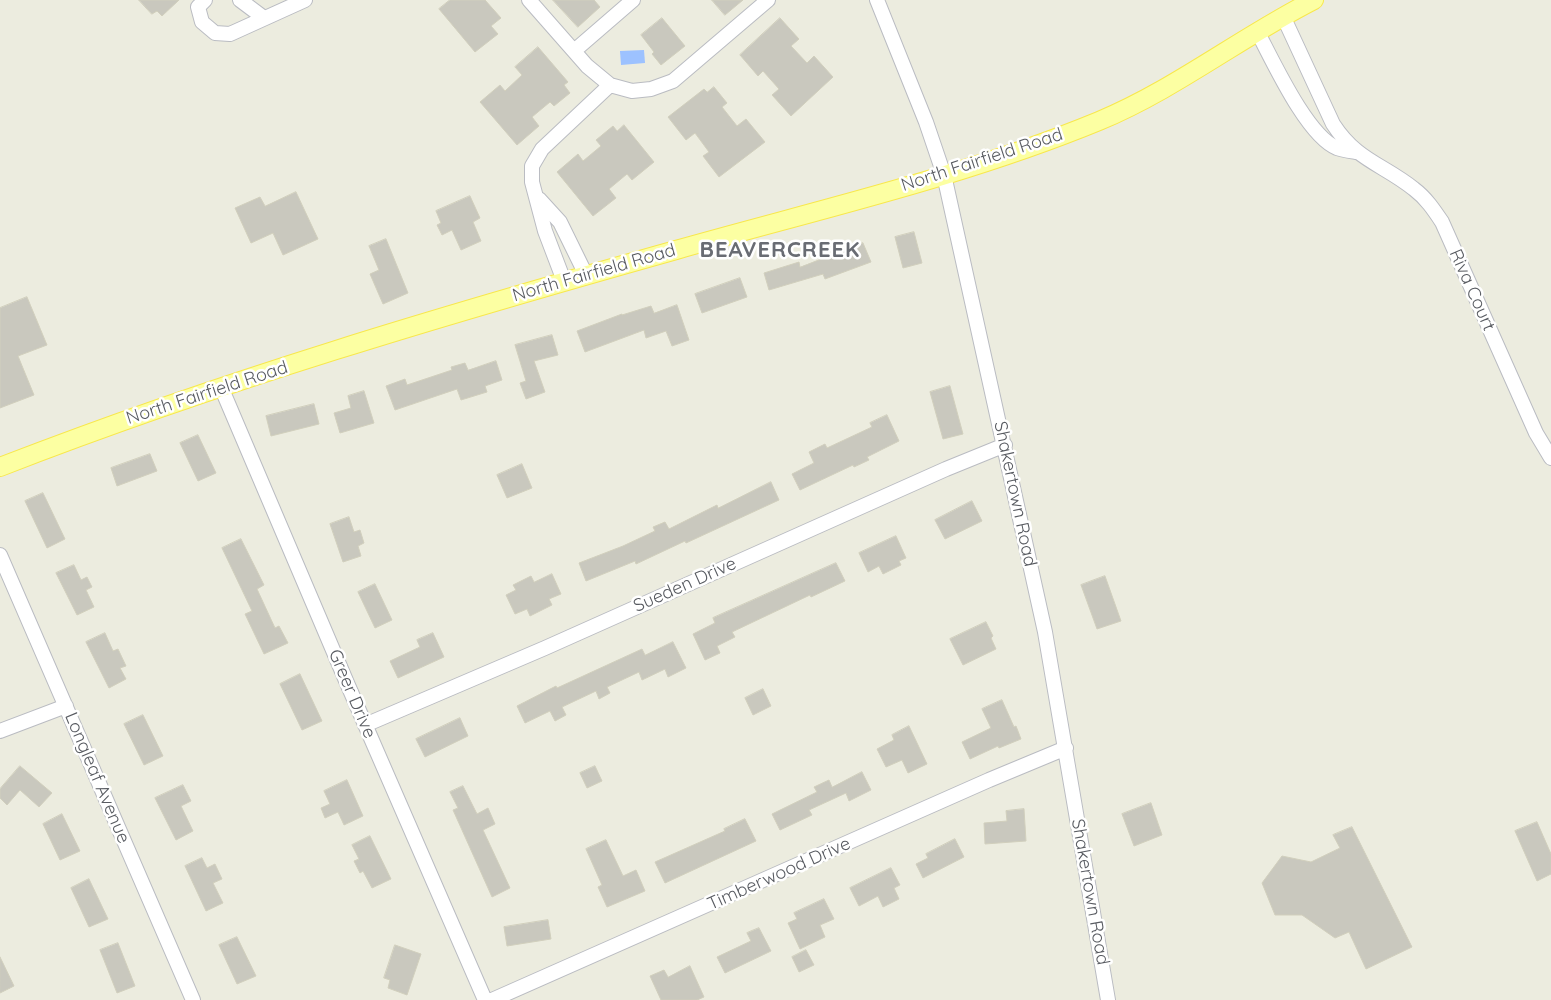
<!DOCTYPE html>
<style>
body{margin:0}
canvas{display:block;background:#ececdf}
</style>
<canvas width="1551" height="1000"></canvas>
<script>
const c = document.querySelector('canvas').getContext('2d');
c.lineJoin = 'round';
function fill(path, color) { c.fillStyle = color; c.fill(path, 'evenodd'); }
function stroke(path, color, width, dash) { c.strokeStyle = color; c.lineWidth = width; c.lineCap = dash ? 'butt' : 'round'; c.setLineDash(dash || []); c.stroke(path); }
function drawText(font, color, halo, rows, align = 'center') {
  c.font = font + ' Quicksand,sans-serif'; c.lineWidth = 5; c.setLineDash([]); c.textBaseline = 'middle'; c.strokeStyle = halo; c.fillStyle = color; for (const [text, x, y, turn = 0] of rows) {
    c.save(); c.translate(x, y); c.rotate((+turn || 0) * Math.PI / 180); c.textAlign = isNaN(turn) ? turn : align; if (halo) c.strokeText(text, 0, 0); c.fillText(text, 0, 0); c.restore();
  }
}
fill(new Path2D(`
 M644,50L645,63L621,65L620,51Z`), '#9dc2ff');
const building = new Path2D(`
 M139,0H179L162,16L157,11L152,14Z
 M450,0H485L501,18L491,26L498,34L475,52L439,9Z
 M553,0H594L600,7L578,27Z
 M712,0H743L725,15Z
 M662,18L685,46L661,65L652,54L654,52L641,35Z
 M780,18L799,39L791,46L807,63L814,56L833,77L791,116L772,95L779,89L763,71L758,76L740,55Z
 M538,47L568,82L564,85L570,93L554,106L550,102L532,117L539,126L517,145L480,102L500,85L505,91L522,75L515,67Z
 M714,87L727,103L722,107L737,126L746,119L765,142L719,177L703,156L709,152L695,133L686,140L668,117L704,89L707,92Z
 M624,125L654,162L632,180L627,174L609,189L616,198L593,216L557,172L578,154L583,161L601,146L596,140L613,126L617,131Z
 M296,192L318,239L283,255L273,233L251,243L235,208L260,197L265,206Z
 M470,196L480,218L473,222L481,241L461,250L452,230L442,235L437,225L441,223L436,211Z
 M914,232L922,263L903,268L895,237Z
 M386,239L408,293L383,304L370,274L379,270L369,246Z
 M863,243L871,262L825,279L823,274L769,290L764,273L799,262L800,267Z
 M740,278L747,297L702,313L695,294Z
 M27,297L47,345L18,356L34,395L0,408V308Z
 M677,305L689,340L672,346L666,331L646,338L644,330L585,352L577,331L622,314V315L651,306L654,313Z
 M552,335L558,355L534,361L545,392L526,399L520,383L526,381L515,345Z
 M496,361L502,380L485,386L487,392L461,400L457,389L395,410L386,386L405,379L407,385L452,370L451,367L465,363L468,370Z
 M950,386L963,434L943,439L930,392Z
 M364,391L374,423L340,433L334,413L351,408L348,396Z
 M314,404L319,424L271,436L266,416Z
 M887,415L899,441L867,457L869,460L854,467L853,465L800,490L792,474L814,463L809,452L825,444L827,448L872,427L870,423Z
 M198,435L216,473L198,481L180,443Z
 M150,454L157,471L117,486L111,468Z
 M522,464L532,488L507,498L497,475Z
 M771,482L779,500L686,543L685,541L636,564L635,561L586,581L579,563L623,546L655,531L653,527L665,522L669,529L717,505L718,508Z
 M43,493L65,539L47,548L25,501Z
 M972,501L982,521L945,539L935,520Z
 M349,517L354,532L360,530L364,543L358,546L361,556L343,562L330,524Z
 M896,536L906,558L899,561L901,565L883,574L879,566L868,572L859,553Z
 M241,539L264,585L257,589L275,628L279,626L288,643L264,654L245,614L252,611L222,548Z
 M836,563L845,581L811,597L810,595L732,632L735,637L717,646L720,653L705,660L693,634L715,623L713,618Z
 M74,565L81,580L87,577L92,587L86,590L94,607L77,615L56,573Z
 M552,574L561,594L549,599L552,605L530,616L527,609L515,614L506,595L516,590L513,585L531,576L534,582Z
 M1105,576L1121,621L1097,629L1081,585Z
 M375,584L392,620L375,628L358,592Z
 M986,622L993,636L991,638L996,649L963,665L950,639Z
 M105,633L113,651L118,649L126,666L120,668L126,679L109,688L86,642Z
 M433,633L444,657L398,678L390,661L420,647L417,640Z
 M673,642L686,668L668,677L665,669L642,680L639,672L607,687L610,693L599,699L596,691L562,707L566,715L555,721L550,711L525,723L517,706L556,686L557,688L642,649L645,655Z
 M300,674L322,721L302,730L280,684Z
 M763,689L771,706L753,715L745,698Z
 M1002,700L1014,727L1016,726L1021,739L999,748L998,746L970,759L962,742L991,728L982,709Z
 M143,715L163,756L144,765L124,724Z
 M460,718L468,736L425,757L416,739Z
 M909,726L927,764L908,773L902,760L886,767L877,749L894,740L892,735Z
 M20,766L52,793L39,807L20,790L7,805L0,798V789Z
 M595,766L602,781L587,788L580,773Z
 M862,772L871,790L849,801L846,793L809,810L812,815L780,830L772,814L817,792L814,787L829,780L832,787Z
 M347,780L363,816L344,825L338,812L325,818L321,808L330,804L324,791Z
 M183,785L191,801L181,806L193,831L176,840L155,798Z
 M463,786L477,814L488,808L495,824L483,830L510,888L492,897L453,810L458,808L450,792Z
 M1151,803L1162,835L1134,846L1122,814Z
 M1024,809L1026,841L985,844L984,823L1007,821L1006,811Z
 M62,814L80,851L60,860L43,824Z
 M745,819L756,841L665,883L655,862L725,831L724,829Z
 M1537,822L1551,854V874L1537,881L1515,831Z
 M1352,827L1412,947L1366,969L1349,932L1335,938L1302,915H1275L1262,883L1282,856L1311,862L1340,848L1333,835Z
 M370,836L391,879L372,888L363,871L360,873L354,861L359,859L352,845Z
 M955,839L964,857L923,878L916,864L928,858L926,854Z
 M606,840L623,876L636,870L645,891L607,907L598,887L602,885L586,849Z
 M202,858L207,868L215,864L222,879L213,883L223,903L206,911L185,866Z
 M891,868L900,885L894,888L899,899L883,907L878,896L859,906L850,888Z
 M89,879L108,919L89,927L71,888Z
 M824,899L834,919L820,925L825,937L800,949L788,923L797,919L794,913Z
 M548,920L551,939L507,946L504,927Z
 M759,928L771,951L725,973L717,957L751,941L747,933Z
 M237,937L256,976L237,984L219,945Z
 M118,943L135,986L117,993L100,950Z
 M395,945L421,954L407,995L388,988L390,980L384,978Z
 M806,950L814,965L799,972L792,957Z
 M0,957L14,986L0,993Z
 M690,966L704,997L697,1000H661L650,976L664,970L668,977Z`);
fill(building, '#c9c8be');
stroke(building, '#d1cfbd', 1);
const minor = new Path2D(`
 M205,0L198,7L202,22L215,33L230,34L305,0
 M240,0L264,18
 M529,0L587,66L610,85L632,91L651,89L673,81L768,0
 M877,0L926,122L944,175L1045,632L1108,1000
 M1283,16L1333,124C1357,161 1383,164 1414,189C1426,198 1434,210 1442,222L1536,433L1551,458
 M1257,31C1273,61 1307,136 1337,148C1343,150 1350,151 1356,152
 M574,51L633,0
 M539,199L560,222L586,275
 M564,281L545,231L532,182V166L542,149L610,85
 M221,387L347,683L485,1000
 M0,555L193,1000
 M365,725L545,648L946,469L1005,445
 M0,731L66,706
 M492,1000L989,780L1066,748`);
const major = new Path2D(`
 M0,467C221,381 448,314 676,250C817,210 963,177 1099,121C1174,90 1241,37 1314,0`);
stroke(minor, '#babcc2', 16);
stroke(major, '#f8e84d', 20);
stroke(minor, '#fff', 14);
stroke(major, '#fcffa2', 18);
drawText('18px', '#585b61', '#fff', [
 ["North Fairfield Road",982,160,-18],
 ["North Fairfield Road",594,273,-16],
 ["Riva Court",1472,290,66],
 ["North Fairfield Road",207,393,-18],
 ["Shakertown Road",1015,494,78],
 ["Sueden Drive",685,585,-24],
 ["Greer Drive",352,694,67],
 ["Longleaf Avenue",97,778,67],
 ["Timberwood Drive",779,874,-24],
 ["Shakertown Road",1090,892,80]
]);
c.letterSpacing = '1px';
drawText('bold 22px', '#696c73', '#fff', [
 ["BEAVERCREEK",780,250]
]);
c.letterSpacing = '0px';
</script>
